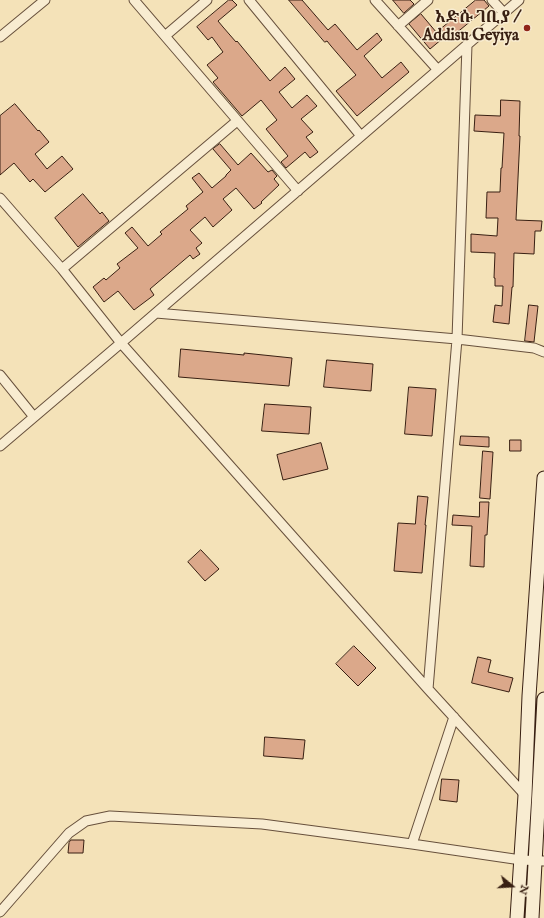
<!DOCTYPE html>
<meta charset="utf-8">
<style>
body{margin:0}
#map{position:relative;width:544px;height:918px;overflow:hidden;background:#f4e2b8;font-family:"IM FELL English",serif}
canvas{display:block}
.north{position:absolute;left:492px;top:866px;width:40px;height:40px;-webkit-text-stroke:3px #f8ecd1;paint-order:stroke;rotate:108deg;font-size:11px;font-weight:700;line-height:16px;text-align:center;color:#381f12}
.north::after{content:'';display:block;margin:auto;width:14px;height:18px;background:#381f12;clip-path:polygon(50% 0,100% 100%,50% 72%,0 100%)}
</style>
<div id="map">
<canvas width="544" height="918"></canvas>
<div class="north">N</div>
</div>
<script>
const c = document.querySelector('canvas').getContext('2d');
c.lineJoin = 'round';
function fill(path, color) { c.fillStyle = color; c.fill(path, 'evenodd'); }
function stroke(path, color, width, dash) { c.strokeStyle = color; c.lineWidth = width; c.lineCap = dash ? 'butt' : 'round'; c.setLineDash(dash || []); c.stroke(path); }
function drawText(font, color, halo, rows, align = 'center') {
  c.font = font + ' "IM FELL English","Noto Serif Ethiopic",serif'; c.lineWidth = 3; c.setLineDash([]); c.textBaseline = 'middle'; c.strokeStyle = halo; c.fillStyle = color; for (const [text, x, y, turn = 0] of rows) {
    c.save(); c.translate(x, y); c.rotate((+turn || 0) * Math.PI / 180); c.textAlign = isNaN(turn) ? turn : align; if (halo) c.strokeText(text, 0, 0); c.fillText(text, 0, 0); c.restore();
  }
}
const building = new Path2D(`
 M229,0H232L237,5L218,21L223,27L236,42L237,41L270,81L285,67L295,79L279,92L292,108L307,95L317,106L301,119L313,132L306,137L318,152L310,158L305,152L286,168L281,162L288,156L266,129L277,120L261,100L242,116L213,82L218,78L207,65L223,52L212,37L208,40L197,27Z
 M289,0H302L328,30L335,24L357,50L377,33L382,40L364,56L382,78L401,62L409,72L357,116L336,91L356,75L331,46L327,41L325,42Z
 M393,0H410L414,4L404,13Z
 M476,0H484L489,6L449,39L441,29Z
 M421,14L442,39L430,49L409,24Z
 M501,100L520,101L519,136H520L516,220L542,221L541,231H535L534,254L514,253L513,287H512L509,324L493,322L495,305L502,306L503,286H495V278H494L495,253L471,252V234L497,236L498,218H486L487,192H500L501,168H502L504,133L474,131L475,115L500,116Z
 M15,104L38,131L39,130L49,142L35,154L47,169L62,156L73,169L45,192L33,179L30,182L14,163L0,175V116Z
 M220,144L238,165L251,153L268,172L272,170L277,176L274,179L279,185L261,202L262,203L254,209L236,188L223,199L232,210L213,227L205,217L190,230L202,243L196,248L200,254L193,259L190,255L150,289L154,295L134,310L118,291L104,302L93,287L104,278L106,280L120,268L117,264L138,248L125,233L132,227L148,246L162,234L160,232L188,209L186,206L203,192L192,178L199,173L212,188L226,176V175L231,170L213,149Z
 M83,194L100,214L102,212L109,221L78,247L55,218Z
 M529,305L538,306L534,342L525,341Z
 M181,349L244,355V353L292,358L289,386L179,377Z
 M327,360L373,364L371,391L324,387Z
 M409,387L436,389L432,436L405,434Z
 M265,404L311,407L309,434L262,431Z
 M461,436L489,437V447L460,445Z
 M510,440H521V451H510Z
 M321,443L328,469L283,480L277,455Z
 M483,451L493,452L490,499L480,498Z
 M418,496L428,497L425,525H426L422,573L394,571L398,523L415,524Z
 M480,502H489L487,535H485L484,567L470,566L472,526L452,525L453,515L479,517Z
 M201,550L219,569L205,581L188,562Z
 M354,646L376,668L358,686L336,664Z
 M478,657L491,660L488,672L513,678L509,692L472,683Z
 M265,737L305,740L303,759L264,756Z
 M442,779L459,780L457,802L440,800Z
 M71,840H84L83,853H68L69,843Z`);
fill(building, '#dba88a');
stroke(building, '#381f12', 1);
const street = new Path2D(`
 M134,0L298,191
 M249,0L361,136
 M375,0L438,70
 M492,0L504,13
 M398,26L428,0
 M165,36L207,0
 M0,37L45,0
 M0,198L62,269L121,343L428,689L525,795
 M62,269L237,121
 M156,313L457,339L534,348L544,352
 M0,375L34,417
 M0,446L121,343L519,0
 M428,689L457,339L467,45
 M412,844L454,717
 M0,912L69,833L86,821L110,816L262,824L412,844L521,860L544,861`);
const secondary = new Path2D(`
 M517,918L525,795L529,696L544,478
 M532,918L544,699`);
stroke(street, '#67503c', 11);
stroke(secondary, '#381f12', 15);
stroke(street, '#f8ecd1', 9);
stroke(secondary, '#f8ecd1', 13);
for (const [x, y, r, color] of [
 [527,28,4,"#8f2418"]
]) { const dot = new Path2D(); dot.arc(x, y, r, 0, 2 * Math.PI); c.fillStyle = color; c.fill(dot); stroke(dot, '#f8ecd1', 1.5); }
drawText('bold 16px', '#381f12', '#f8ecd1', [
 ["አድሱ ገቢያ /",519,19],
 ["Addisu Geyiya",519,37]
], 'right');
</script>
